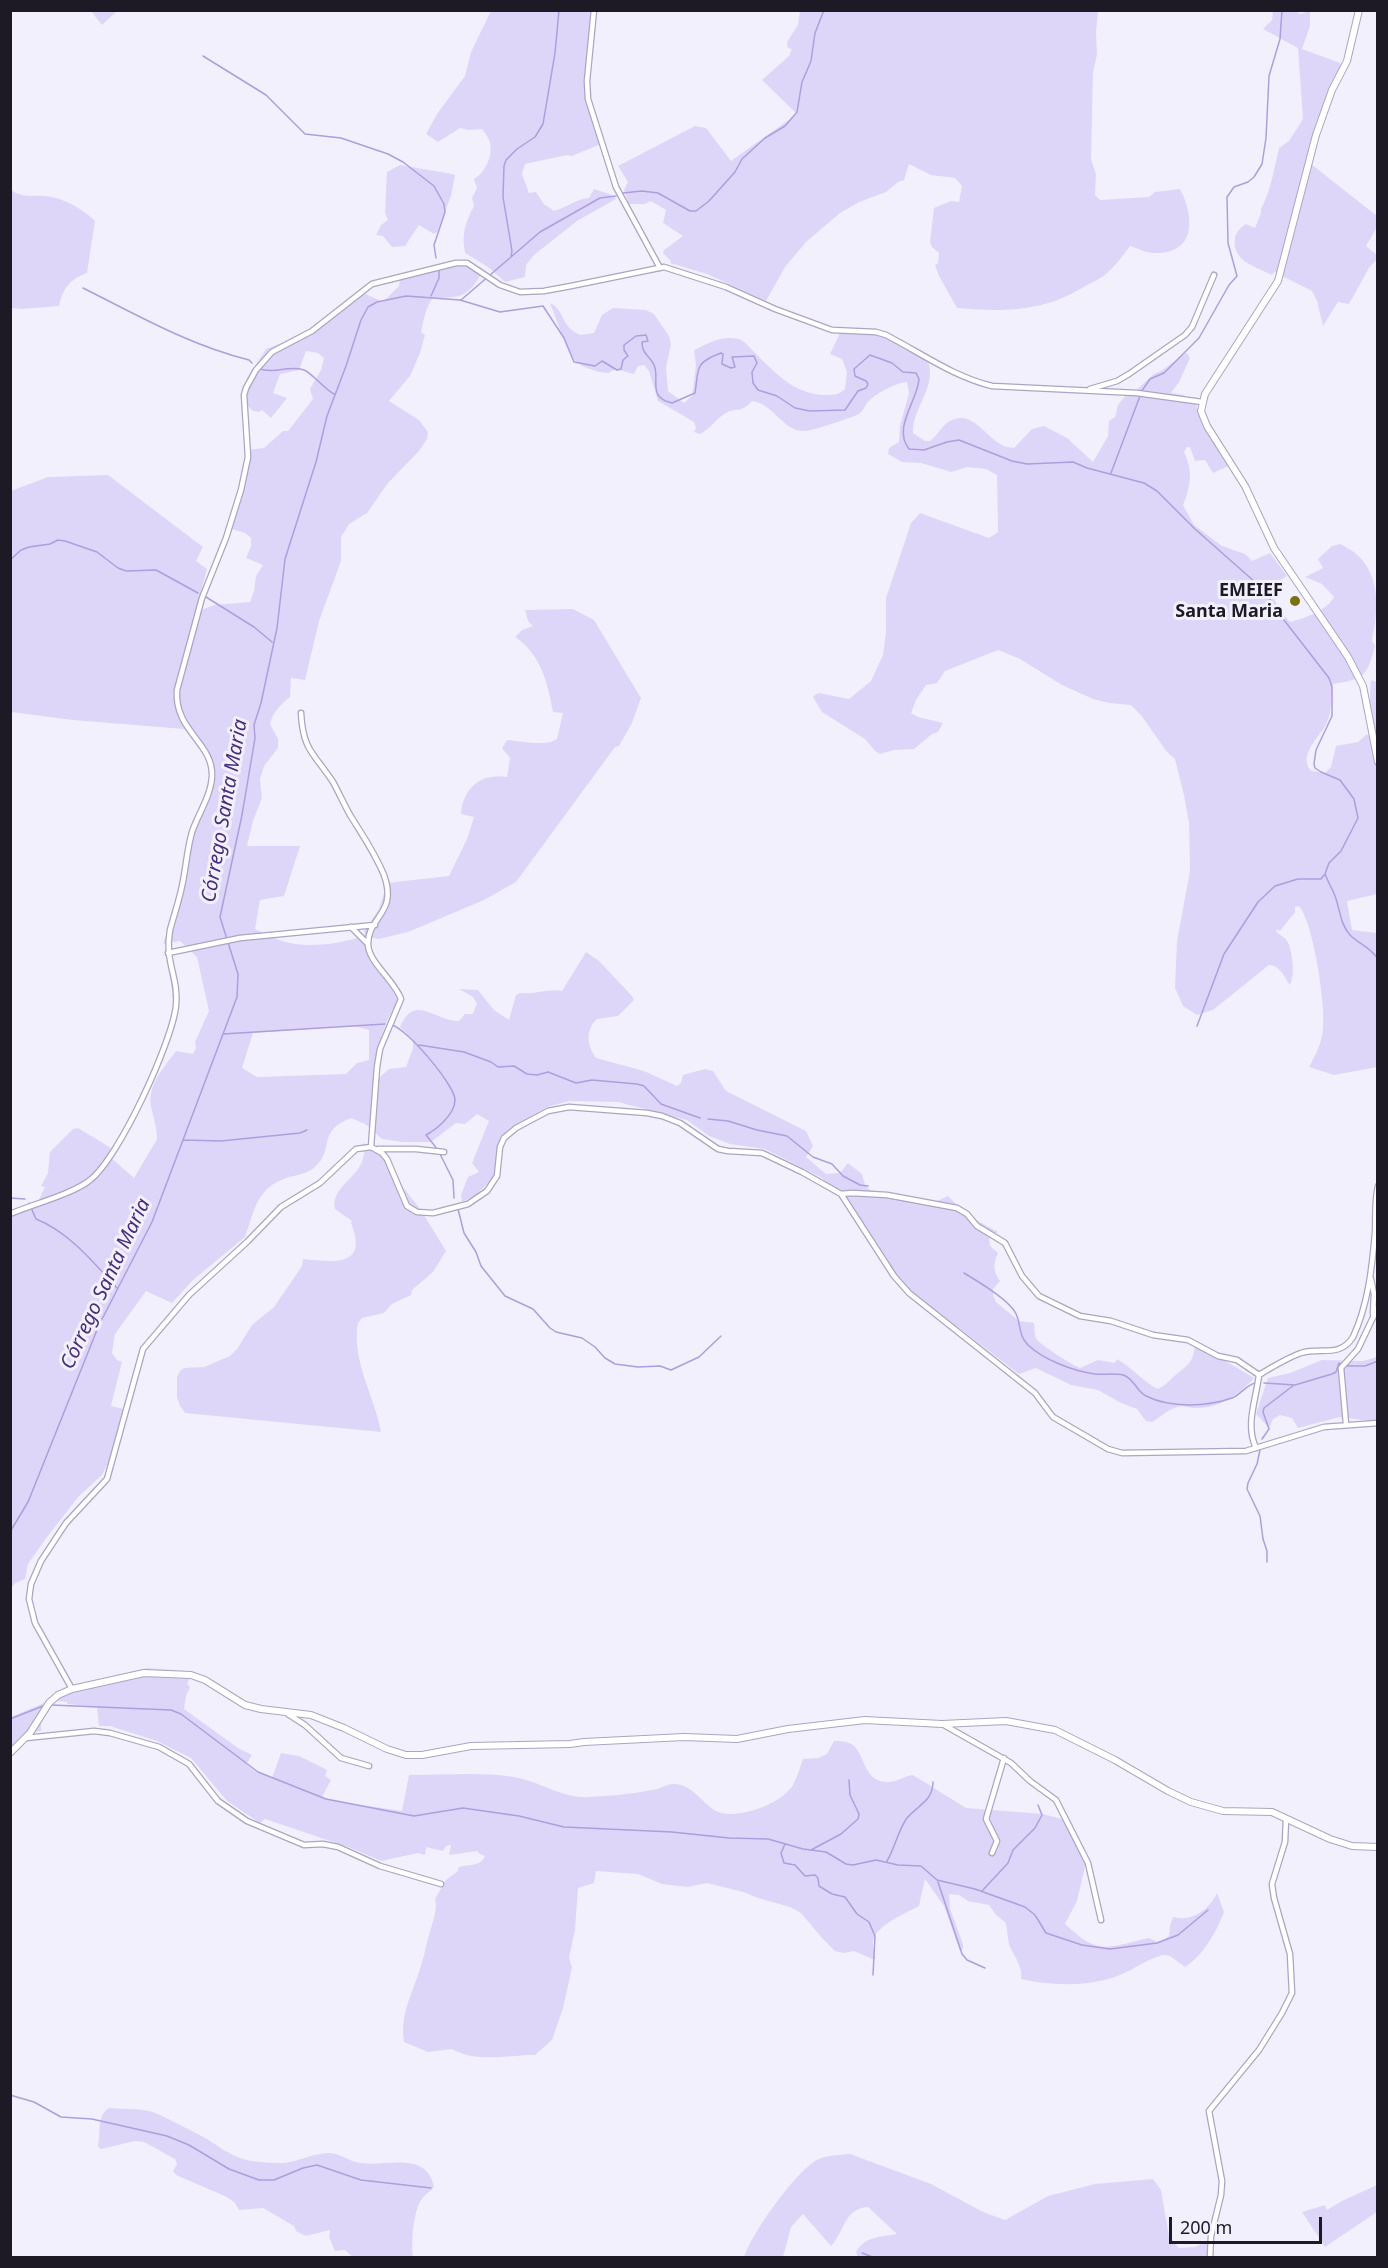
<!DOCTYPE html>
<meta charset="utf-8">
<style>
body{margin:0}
#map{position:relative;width:1388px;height:2268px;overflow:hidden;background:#f2f0fd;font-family:"Noto Sans",sans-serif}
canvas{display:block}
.frame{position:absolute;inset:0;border:12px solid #1d1a25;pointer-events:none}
.scale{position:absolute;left:1169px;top:2217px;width:153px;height:27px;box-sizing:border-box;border:3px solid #1d1a25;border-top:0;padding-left:8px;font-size:18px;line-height:21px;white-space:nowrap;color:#1d1a25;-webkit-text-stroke:4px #f2f0fd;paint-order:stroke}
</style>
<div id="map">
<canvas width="1388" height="2268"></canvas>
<div class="frame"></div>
<div class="scale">200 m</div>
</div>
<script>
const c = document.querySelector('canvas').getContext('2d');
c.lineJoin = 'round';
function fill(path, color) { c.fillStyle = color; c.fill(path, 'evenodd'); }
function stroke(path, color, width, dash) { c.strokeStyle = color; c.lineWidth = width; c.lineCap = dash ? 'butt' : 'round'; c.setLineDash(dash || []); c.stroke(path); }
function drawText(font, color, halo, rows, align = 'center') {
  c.font = font + ' "Noto Sans",sans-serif'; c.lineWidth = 6; c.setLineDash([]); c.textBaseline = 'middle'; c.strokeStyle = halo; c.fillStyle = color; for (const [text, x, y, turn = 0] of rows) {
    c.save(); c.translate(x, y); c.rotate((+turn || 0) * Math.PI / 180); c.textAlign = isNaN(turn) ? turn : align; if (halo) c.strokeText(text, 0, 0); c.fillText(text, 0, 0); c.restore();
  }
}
fill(new Path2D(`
 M91,11H117L102,25Z
 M491,11H595L587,89L585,90L603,143L572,156L567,155L525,164L522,174L529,193L536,192L544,204L554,211C566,208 576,199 589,198L594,189L612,195L616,199L577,221L534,255L526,265L525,277L505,282L488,267L465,253C461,234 466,221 474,206L472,198L477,188L474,179C485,173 493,156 490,143C489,138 485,133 482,129L469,130L460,128L438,142L426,134L437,114L465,76L471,52Z
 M800,11H1098L1096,31L1097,54L1093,73L1091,159L1096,174L1095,195L1100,200L1149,197L1155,192L1180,189C1195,218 1196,255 1153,253C1146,253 1137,248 1130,246C1123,256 1115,266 1106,274C1099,280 1090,283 1082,288C1043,312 1001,312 957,308L939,276L935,265L938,263L939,253L932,247L930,242L934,208L951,201L959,202L962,186L955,178L931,175L909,164L904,180L898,182L886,192L859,202L840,213L806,242L785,267L766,301L707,274L670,263L671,261L663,253L664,250L683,236L663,223L666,210L651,201L645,204H629L624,190L628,182L618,166L695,126L706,128L731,161L797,114L762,80L789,56L792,49L788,48L787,42L798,25Z
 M1273,11H1296L1300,14L1310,11V26L1302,49L1340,63L1341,72L1332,87L1311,164L1377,216V227L1366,246L1377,255V259L1369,268L1349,304L1338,302L1323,326L1317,301L1312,291L1274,272L1272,275C1256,267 1231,261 1235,238C1236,232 1241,227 1246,224L1255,228L1261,213V209C1271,190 1274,169 1279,148L1289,141L1303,119L1298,48L1263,29L1272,20Z
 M400,165L452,174L455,175L451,196L437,232L434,234L419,225L405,246L392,247L383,236L376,235L381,225L388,220L385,213L387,172Z
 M10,189C21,198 31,195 43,196C62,197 82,208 95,221L87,273C70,279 63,288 59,306L22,309L11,308Z
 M460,264L482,273C466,299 460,297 433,298C425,308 424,320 421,332L425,335L420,353L410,376L389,401L419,420L428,432L427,439L419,451L388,483L367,513L349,524L341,537V561L319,621L305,680L291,678L290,697C280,705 273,712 270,724L278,739V748L264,766L260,779L262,798L253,821L247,846H300L284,896L260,900L255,929C266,934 278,941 290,943C315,948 341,943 365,936L364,931L379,909L387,883L449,876L467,839L474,817L461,814C463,788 481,773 507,777L510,758L502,748L507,740C521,741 546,747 557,739L563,713L553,712C548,684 541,654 515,637L522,630L533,626L528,621L525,610L573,609L594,620L641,698L632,723L619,746L615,747L516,882L484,900L408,932L379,939L366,937C374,960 391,977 400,1000C382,1022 377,1051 374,1077L379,1078L389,1069L406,1067L413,1048V1040L400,1027C414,992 436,1022 459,1021L465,1014H473L477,1003L473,997L459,989L478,990L494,1010L509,1020L516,995L520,993C534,995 548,988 562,991L586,952L599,961L632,996L634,1000L618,1016L597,1019C585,1030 587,1045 596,1058L644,1071L677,1086L681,1083L683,1075L705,1069L713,1071L726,1091L806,1131L813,1146L806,1157L826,1174L840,1173L848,1163L862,1174L865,1185L870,1190L931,1204L948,1196L967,1215L998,1232L989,1239L990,1246L998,1253C993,1264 993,1271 1000,1281L993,1289V1295L996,1302L1019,1321L1034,1323C1035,1327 1034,1334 1036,1338C1038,1344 1073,1365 1080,1368L1098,1360L1115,1363L1117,1359C1132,1368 1142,1380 1157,1389C1165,1386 1167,1383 1172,1378C1187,1365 1194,1364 1195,1343L1254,1378C1238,1395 1220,1408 1196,1408C1189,1408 1183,1405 1177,1407C1167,1410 1161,1417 1152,1422L1146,1421L1137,1409L1121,1403L1098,1390L1071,1385L1036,1368L1019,1374L907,1288L886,1264L888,1260L867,1228L822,1178L765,1149L730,1144L709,1136L687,1120L618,1102L569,1101L547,1107L510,1128L502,1137L497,1172L491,1181L474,1196L462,1202L461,1195L468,1177L479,1172L472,1163L489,1121L477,1114L465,1124L456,1123L431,1142H403L382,1139L365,1124L351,1118C316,1131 335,1150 315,1167C309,1173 298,1175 289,1177C256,1188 256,1207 245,1237L240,1241L192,1281L172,1303L146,1291L115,1334L112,1353L117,1360L122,1362L111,1406L124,1409L112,1454L102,1475L79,1496L47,1537L28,1564L25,1579L15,1583L12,1587L11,1621V1216L36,1206L45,1187L41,1186L48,1173L50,1152L73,1129L78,1128L111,1148L109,1156L134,1178L157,1139C157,1127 153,1117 151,1106C147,1085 165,1066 176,1051L193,1054L196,1048L195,1042L209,1011L197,957L180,941L163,944L179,898L189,836L210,782L211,770L207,759L184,729L73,720L11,712V491L48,477L108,475L203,547L196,561L207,569L196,610L199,611L214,605L250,602L254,591L256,576L263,565L246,558L251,546V538L245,533L228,528L241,484L240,483L245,467L247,450L264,448L283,431H288L313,399L310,389L321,370L324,358L318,353L306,351L299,370L280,374L273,393L287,398L271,418L262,410L259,412L253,411L242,400L247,378L266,349L303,335L359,291L383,302L399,286L400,278ZM354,1026L369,1030V1060L357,1063L346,1074L257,1077L242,1068L253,1033Z
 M550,303C565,310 560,326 580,335L594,333L602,315L613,308L646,310L654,314L669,336L671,344L666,368L668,391L684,403L692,396L693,390L696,365L694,350C709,343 721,335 739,339C745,341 751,349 756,354C776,374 794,393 823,395C832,395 838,396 845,389L847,372L842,359L830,354L841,331L882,334L927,359C939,386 912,407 913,433L925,441H930C938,435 942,425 950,421C977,407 988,448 1014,448L1032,429L1044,426L1067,438L1093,462L1108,436L1109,421L1115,417L1118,405L1125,396L1134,392L1154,374L1161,371L1186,353L1188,354L1190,358L1179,382L1171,393L1183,395L1195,402L1201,419L1231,465L1213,473L1205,460L1195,461L1190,447H1187L1184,452C1193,469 1191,487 1183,505L1194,525L1222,546L1245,554L1252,561L1270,553L1287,576L1269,587V589L1281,612L1290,622C1305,618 1326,611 1334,597L1322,584L1305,577L1323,568L1318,559L1332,546L1340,544C1381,562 1380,604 1372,641L1375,646C1367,677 1364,679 1333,684C1331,696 1332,711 1327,722C1321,737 1297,754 1311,771L1325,773L1331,767L1336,746L1358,742L1366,735H1374C1370,716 1369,699 1371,680L1377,682V894L1347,901L1352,930L1377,933V1067L1334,1075L1309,1067C1316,1054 1322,1043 1323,1028C1326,1005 1313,922 1299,906L1295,907V912L1280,931L1277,929L1276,931C1279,935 1285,937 1287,941C1293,950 1295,976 1290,985C1284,977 1281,966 1269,965L1213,1010L1197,1015L1183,1006L1175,988L1177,941L1190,871L1189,823L1184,795L1175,759L1167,752L1141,715L1131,705L1109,703L1093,699L1062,685L1020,659L998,650L945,671L937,683L926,685L916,700L911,713L918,717L943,723L938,732L932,734L914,749L894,750L880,754L875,751L865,739L822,712L813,697L815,695L819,693L849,699L871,681L883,655L886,632V598L911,523L920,513L989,538L998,532L997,475L986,469L967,467L951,472L921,463L902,462L888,454L889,448L899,442L900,426L909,393L907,382C897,382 873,395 867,403C865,406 863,411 859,414C857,416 811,431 806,431C783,433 775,404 752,401C739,415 739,406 726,413C716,418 711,429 700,434L694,432L696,428L694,422L658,401L649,371L644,365L638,366L634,374L616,369L608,373L599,372L584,367L574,360L567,348Z
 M363,1143L383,1154L398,1181L421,1210L446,1251L433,1272L412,1290L411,1295L392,1304L384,1313L362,1318L358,1323C351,1360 375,1397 381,1432L185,1413L180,1406L177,1397V1377L180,1371L184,1368L204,1367L230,1356L237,1349L252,1325L274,1307L302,1266L303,1259C333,1262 369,1268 351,1223L352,1221L335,1209C330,1182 371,1176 363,1143Z
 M1377,1357V1422L1340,1417L1298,1428L1292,1418L1280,1415L1273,1419L1269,1428L1256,1414L1268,1378L1290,1373L1322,1360L1363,1361Z
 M147,1668L188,1671L192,1673L187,1684L190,1687L186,1696L184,1709L238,1748L252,1755L246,1764L256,1772L272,1778L281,1753L299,1756L327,1770L325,1776L331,1780L322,1797L335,1801L402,1811L409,1775C442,1775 483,1772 514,1777C539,1781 563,1799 589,1797C610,1796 631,1794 652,1790C660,1789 666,1784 674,1784C692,1784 702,1803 716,1811C736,1821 782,1804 793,1785C797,1777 800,1768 803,1759L818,1758L827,1754L834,1741C840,1741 847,1741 853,1745C865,1755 864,1781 886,1782C897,1783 903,1776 913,1775L966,1808L1043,1814L1066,1820L1087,1858L1077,1901L1065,1924C1100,1957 1107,1947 1149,1938L1159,1943L1169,1936L1170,1926L1173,1917C1192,1922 1209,1910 1217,1893L1224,1912C1217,1931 1203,1956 1185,1967L1170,1956L1163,1955C1147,1959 1135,1969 1120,1975C1090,1987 1051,1986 1021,1979C1023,1968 1015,1957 1010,1947C1007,1939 1008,1930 1005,1922L996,1915L989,1905L968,1901L959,1895L949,1894L950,1909L963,1944V1949L960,1951L944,1906L925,1879L919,1906C906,1913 875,1926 873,1941C872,1948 876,1953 875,1960L854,1951L844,1953L835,1951L822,1938L801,1913L790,1907L758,1898L743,1892L707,1883L688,1887L662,1884L638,1874L596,1871L594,1883L578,1888L575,1930L569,1958L572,1968L563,2008L552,2040L535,2055C510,2055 475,2063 452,2049L428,2052L404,2042C399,2013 415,1989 422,1962C425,1953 426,1944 429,1935C432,1924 438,1909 435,1899L446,1880L457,1872L459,1867C470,1864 480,1867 485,1856L480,1854L477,1851L449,1855L451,1845L446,1846L443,1851L426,1847L425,1855L418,1853L381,1861L351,1848L265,1819L260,1823L227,1801L191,1758L157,1741L110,1726H99L97,1707L68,1704L66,1702L57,1701L54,1698L76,1684Z
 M44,1703L41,1714V1731L29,1733L11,1747V1717Z
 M109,2108C125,2110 143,2107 158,2114C174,2122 191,2130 207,2139C221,2148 234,2158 251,2161C259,2162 271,2163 278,2163C293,2164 310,2154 327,2153C341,2152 348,2162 361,2163C386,2167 427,2150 434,2187C430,2192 424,2195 421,2200C413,2213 411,2243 413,2257H353L345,2250L335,2251L329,2237L330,2230L306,2236L296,2231L294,2226L263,2208L239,2210L235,2203L227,2197L176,2175L173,2171L177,2164L175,2159L144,2142L135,2141L101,2149L98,2147C101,2133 96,2116 109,2108Z
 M850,2154L931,2184L983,2212L1005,2220L1048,2196L1095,2184L1153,2179L1161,2190L1169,2236L1179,2248L1195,2247L1209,2240V2257H858L856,2252C865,2236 881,2237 897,2234L868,2207C843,2209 845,2232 831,2246L803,2214L791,2227L783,2257L744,2258C750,2235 797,2170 817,2160C827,2155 840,2155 850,2154Z
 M1377,2185V2212L1325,2247L1302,2212L1325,2205L1327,2210L1342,2201Z`), '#ded6f9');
stroke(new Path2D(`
 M1373,10L1378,12
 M203,56L266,95L305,134L341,138L388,154L403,162L434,186L444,204L445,212L434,245L436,258
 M623,193L642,191L658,193L690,211H696L709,201L735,172L742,159L765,138L785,126L797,112L802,82L811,61L815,33L824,10
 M511,257L512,251L503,197L504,166L506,160L517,149L535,137L543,124L555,53L559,10
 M83,288C137,315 189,345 249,360L252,363
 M431,296L439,278V269
 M461,300L540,232L600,198L616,196
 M260,369C275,374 288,365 304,370C312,373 324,389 334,394
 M1141,392L1150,379L1164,373L1199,338L1229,285L1237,276L1228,243L1227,197L1234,187L1248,182L1254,177L1262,164L1266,138L1269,76L1280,39L1282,10
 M1111,473L1140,396
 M10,560L21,550L29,547L50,544L58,540L65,541L97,552L118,568L126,571L156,570L198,593
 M206,597L254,627L272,642
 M392,1025C407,1029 455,1085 455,1100C455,1114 437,1129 426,1135L438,1150
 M1197,1026L1224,954L1258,902L1275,886L1298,879H1321L1324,875
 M223,1034L385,1024
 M419,1045L464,1052L491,1062L498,1067L514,1066L527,1074L537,1075L548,1072L576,1083L592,1080L637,1084L644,1086L661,1104L700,1118
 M708,1119L728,1121L757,1130L787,1136L813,1157L832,1164L843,1176L860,1185L868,1186
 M183,1140L221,1141L300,1133L307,1130
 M440,1154L453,1180L454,1198
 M10,1198L25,1199
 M29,1203L36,1219C69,1232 94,1263 117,1288
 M458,1209L464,1233L476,1252L481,1266L505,1296L533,1309L550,1328L556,1332L582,1338L595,1347L605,1358L615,1364L638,1367L660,1366L671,1370L699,1357L721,1336
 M964,1273C977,1281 1012,1301 1017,1316C1021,1327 1019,1336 1028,1345C1044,1360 1073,1371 1095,1374C1104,1375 1114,1373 1123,1375C1134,1378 1136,1391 1146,1396C1170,1408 1207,1407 1232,1398C1240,1395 1245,1386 1255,1383
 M1347,1366H1365L1378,1361
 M1264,1383L1295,1385L1332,1374L1336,1372L1339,1363L1342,1365
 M1262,1439L1269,1429L1263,1412L1264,1408L1294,1385
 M1260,1450L1257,1464L1248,1483L1247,1489L1260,1516L1263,1539L1267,1551V1562
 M10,1532L28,1502L99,1325L152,1222L237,997L238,974L220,917L242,815L255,738L254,725L261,703L277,628L285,559L316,462L327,416L346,366L361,320L368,307L377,302L406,296L460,300L500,312L543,306L564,338L574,362L595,366L602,361L617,370L621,369L623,360L628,356L624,350V345L636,336L646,335L648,341L642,342C642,353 648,355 653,363C662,376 645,397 672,403L695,393C699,368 694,363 721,353L723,354L722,364L731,368L735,367L732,357L754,356L757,363L752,372L753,383L758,390L777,396L795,408L810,411L845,410L858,391L866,388L868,384L866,381L855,376L854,369L870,355L892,363L903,372L916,373L919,379C918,400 892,428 909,449L924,450L947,442L959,440L1012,461L1027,464L1073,462L1087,468L1144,483L1157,491L1195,529L1264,590L1277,611L1329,678L1332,687V716L1316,750L1314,764L1315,768L1321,772L1340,780L1354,799L1358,818L1341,851L1329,863L1325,874C1328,882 1332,888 1335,896C1340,909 1340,924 1350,935C1359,944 1371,948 1378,959
 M51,1705L171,1710L181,1714L258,1772L326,1799L414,1816L463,1808L519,1816L564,1827L672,1832L729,1838L768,1839L803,1849L826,1852L846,1864L853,1865L876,1860L898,1865L921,1866L937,1880L975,1889L1025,1907L1035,1915L1046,1933L1082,1945L1110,1949L1157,1943L1178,1935L1208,1910
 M10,1719L43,1706
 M785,1844L781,1853L784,1863L795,1865L805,1876L815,1875L818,1878L819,1886L832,1894L845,1897L857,1914L869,1922L875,1936L873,1975
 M811,1850L841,1834L858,1819L859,1814L850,1795L849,1780
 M887,1861C895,1848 898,1830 907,1818C918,1805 933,1801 933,1782
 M938,1882L962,1954L967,1960L985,1968
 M982,1891L1008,1863L1013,1850L1035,1828L1042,1815L1038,1805
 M10,2095L34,2102L61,2117L92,2119L167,2136L189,2145L229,2169L259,2180H274L303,2168L317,2165L361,2180L431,2188
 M862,2253L875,2258`), '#ae9ede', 1.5);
const minor = new Path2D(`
 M594,10L587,81L588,99L616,187L660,268
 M1090,389L1117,381L1129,374L1185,335L1192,327L1214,275
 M301,713C303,751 314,753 333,782C339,793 344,804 350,815C363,836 374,851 384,875C398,914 368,916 368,944C368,962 395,981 401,999L380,1049L377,1067L371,1147
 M351,927L368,944
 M168,953L240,938L375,925
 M378,1149H416L444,1152
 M841,1194L852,1193L887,1195L957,1208L967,1214L977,1226L1005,1243L1022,1276L1039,1296L1080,1316L1111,1321L1153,1335L1188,1340L1218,1356L1237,1360L1259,1375
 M10,1214C31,1205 75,1193 90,1180C119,1158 172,1042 176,1006C179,977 164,962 170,930C174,915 179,901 182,886C186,868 187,849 192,832C198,814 211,796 212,776C213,742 174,731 177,690L202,598L226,538L241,490L248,457L244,395L246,388L256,370L272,352L312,331L372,284L456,263H467L500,285L520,292L544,291L571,286L664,267L726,287L775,309L832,330L876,332L886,335C921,353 954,377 992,386L1137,393L1202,402
 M1371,1279L1374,1294L1373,1314L1378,1316
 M1259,1375C1272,1367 1287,1358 1301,1353C1321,1347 1340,1358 1353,1337C1368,1305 1372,1268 1375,1233C1376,1216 1374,1204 1378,1186
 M1346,1424L1341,1368L1358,1349L1378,1307
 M1256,1448C1245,1425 1256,1400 1259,1375
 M72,1689L35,1623L29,1599L31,1584L41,1561L66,1523L107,1479L143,1349L189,1295L247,1242L281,1207L320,1183L356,1149L371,1147L382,1153L387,1159L407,1206L417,1212L433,1213L468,1204L487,1191L497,1176L500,1147L504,1138L516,1128L548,1111L569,1107L647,1113L662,1116L680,1123L718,1149L728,1151L762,1153L802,1172L841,1194L894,1276L909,1293L1035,1393L1053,1417L1108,1449L1122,1453L1246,1451L1324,1427L1378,1423
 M288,1714L305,1725L341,1758L369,1766
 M944,1725L1011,1763L1030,1781L1056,1800L1088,1863L1101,1920
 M26,1738L94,1731L110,1733L159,1747L189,1764L218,1801L247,1821L304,1845L323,1844L338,1847L380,1866L441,1884
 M992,1853L997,1841L986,1819L1004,1758
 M1210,2258L1211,2236L1221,2195L1222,2181L1209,2111L1259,2050L1282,2013L1292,1993L1290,1954L1274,1898L1272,1884L1285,1842L1286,1819`);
const tertiary = new Path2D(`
 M1359,10L1347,61L1332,90L1316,135L1278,281L1205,394L1201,411L1207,426L1245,486L1274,548L1348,657L1363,686L1378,762
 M10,1753L30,1733L49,1703L58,1695L72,1689L144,1673L191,1675L205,1680L245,1705L261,1709L311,1715L344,1728L387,1749L406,1755H422L471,1746L570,1744L584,1742L684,1737L737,1739L788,1729L865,1720L942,1724L1006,1721L1055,1730L1115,1760L1168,1791L1191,1802L1223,1811L1272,1812L1330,1839L1352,1846L1378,1847`);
stroke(minor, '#aba5c3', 7);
stroke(tertiary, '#aba5c3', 8);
stroke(minor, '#fff', 4.5);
stroke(tertiary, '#fff', 6);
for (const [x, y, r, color] of [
 [1295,601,6,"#7c7112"]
]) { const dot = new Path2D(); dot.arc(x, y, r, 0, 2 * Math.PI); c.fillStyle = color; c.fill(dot); stroke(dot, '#f2f0fd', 2); }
drawText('bold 18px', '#1d1a25', '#f2f0fd', [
 ["EMEIEF",1283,591],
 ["Santa Maria",1283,612]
], 'right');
drawText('italic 20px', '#482e7a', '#f2f0fd', [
 ["Córrego Santa Maria",225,811,-80],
 ["Córrego Santa Maria",106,1284,-65]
]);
</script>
